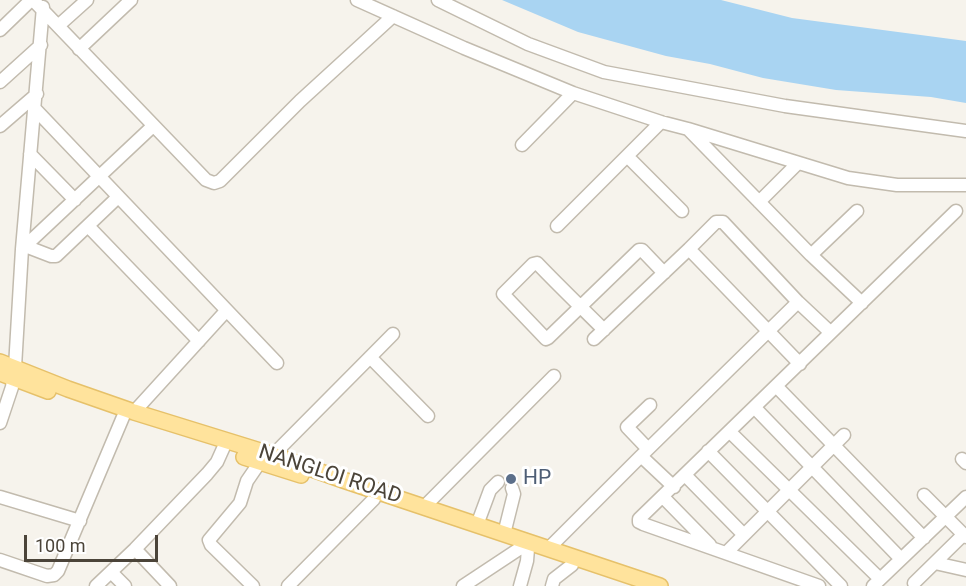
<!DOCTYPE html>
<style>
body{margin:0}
#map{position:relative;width:966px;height:586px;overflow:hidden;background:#f6f3ec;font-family:Roboto,sans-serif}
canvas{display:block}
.scale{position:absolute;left:24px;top:535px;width:134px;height:27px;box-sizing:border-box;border:3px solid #4b4439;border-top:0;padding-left:8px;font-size:18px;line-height:21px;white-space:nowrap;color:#4b4439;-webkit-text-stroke:4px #fff;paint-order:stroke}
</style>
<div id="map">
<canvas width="966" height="586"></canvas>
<div class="scale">100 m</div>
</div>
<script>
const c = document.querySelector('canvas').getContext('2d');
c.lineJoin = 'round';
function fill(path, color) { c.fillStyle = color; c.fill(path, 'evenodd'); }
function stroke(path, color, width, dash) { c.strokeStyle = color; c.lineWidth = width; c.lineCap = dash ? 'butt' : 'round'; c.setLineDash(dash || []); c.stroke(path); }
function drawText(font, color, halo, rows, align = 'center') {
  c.font = font + ' Roboto,sans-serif'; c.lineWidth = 6; c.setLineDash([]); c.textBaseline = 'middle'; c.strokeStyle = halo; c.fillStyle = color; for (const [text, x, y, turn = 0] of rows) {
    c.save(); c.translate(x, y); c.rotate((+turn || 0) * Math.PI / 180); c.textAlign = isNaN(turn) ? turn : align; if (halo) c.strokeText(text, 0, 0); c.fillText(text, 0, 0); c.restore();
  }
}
fill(new Path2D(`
 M502,0H721L792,18L966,41V103L931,97L836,90L763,78L710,64L666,56L578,32Z`), '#a9d4f2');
const minor = new Path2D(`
 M33,0L206,180L214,183L220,181L300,101L393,16
 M357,0L464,48L573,93L661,122L688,129L848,178L897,185H966
 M438,0L528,44L604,72L785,106L966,131
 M58,26L87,0
 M0,30L31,0
 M79,49L131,0
 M0,82L41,45
 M35,109L277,363
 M0,126L37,94
 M689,130L811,255L862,303
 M522,145L573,93
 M30,154L75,200
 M627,156L682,211
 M759,202L798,163
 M88,226L199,341
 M557,226L661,122
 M25,246L51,256H56L118,197
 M22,249L153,126
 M689,249L800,364
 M811,255L857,211
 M604,330C582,308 559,286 537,263L533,264L503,294L546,339L548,338L639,250H642L664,273
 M594,339L689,249L716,222H723L798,302L830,332
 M370,357L428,416
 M777,387L924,538
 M755,408L901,559
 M134,412L226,311
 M0,423L12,387L15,367L22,249L43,7
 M730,432L880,579
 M648,449L627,427L650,405
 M708,451L841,586
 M273,455L393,334
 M641,456L798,302
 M962,459L966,463
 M685,475L744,535
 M924,495L966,537
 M0,497L80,521
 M663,497L710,545
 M424,507L554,376
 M477,525L490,490L498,482
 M504,534L514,494L512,488
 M549,548L641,456L674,487
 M135,549L170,586
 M727,552L844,435
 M0,560L47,576L54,575L58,571L123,417
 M935,563L966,570
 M111,572L125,586
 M914,583L964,534
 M96,586L135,549L207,474L217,462L226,442
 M253,586L211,545L209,540L240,503L247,481L260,462
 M288,586L374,499
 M463,586L522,547L525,540
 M520,586L527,561L528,549
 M552,586L554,579L572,565
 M819,586L643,524L639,522V519L956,211
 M873,586L966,497`);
const major = new Path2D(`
 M0,362L68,389L134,412L273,455L343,480L660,586
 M0,373L48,391
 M244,457L301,475`);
stroke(minor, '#c2bbae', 15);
stroke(major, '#e6c16a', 18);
stroke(minor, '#fff', 12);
stroke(major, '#ffe39c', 15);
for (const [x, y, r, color] of [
 [511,479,6,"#5c6f8a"]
]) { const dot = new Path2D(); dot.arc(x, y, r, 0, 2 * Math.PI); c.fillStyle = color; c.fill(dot); stroke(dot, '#fff', 2); }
drawText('21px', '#4b4439', '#fff', [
 ["NANGLOI ROAD",330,475,18]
]);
drawText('21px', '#4e5e75', '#fff', [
 ["HP",523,479]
], 'left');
</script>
